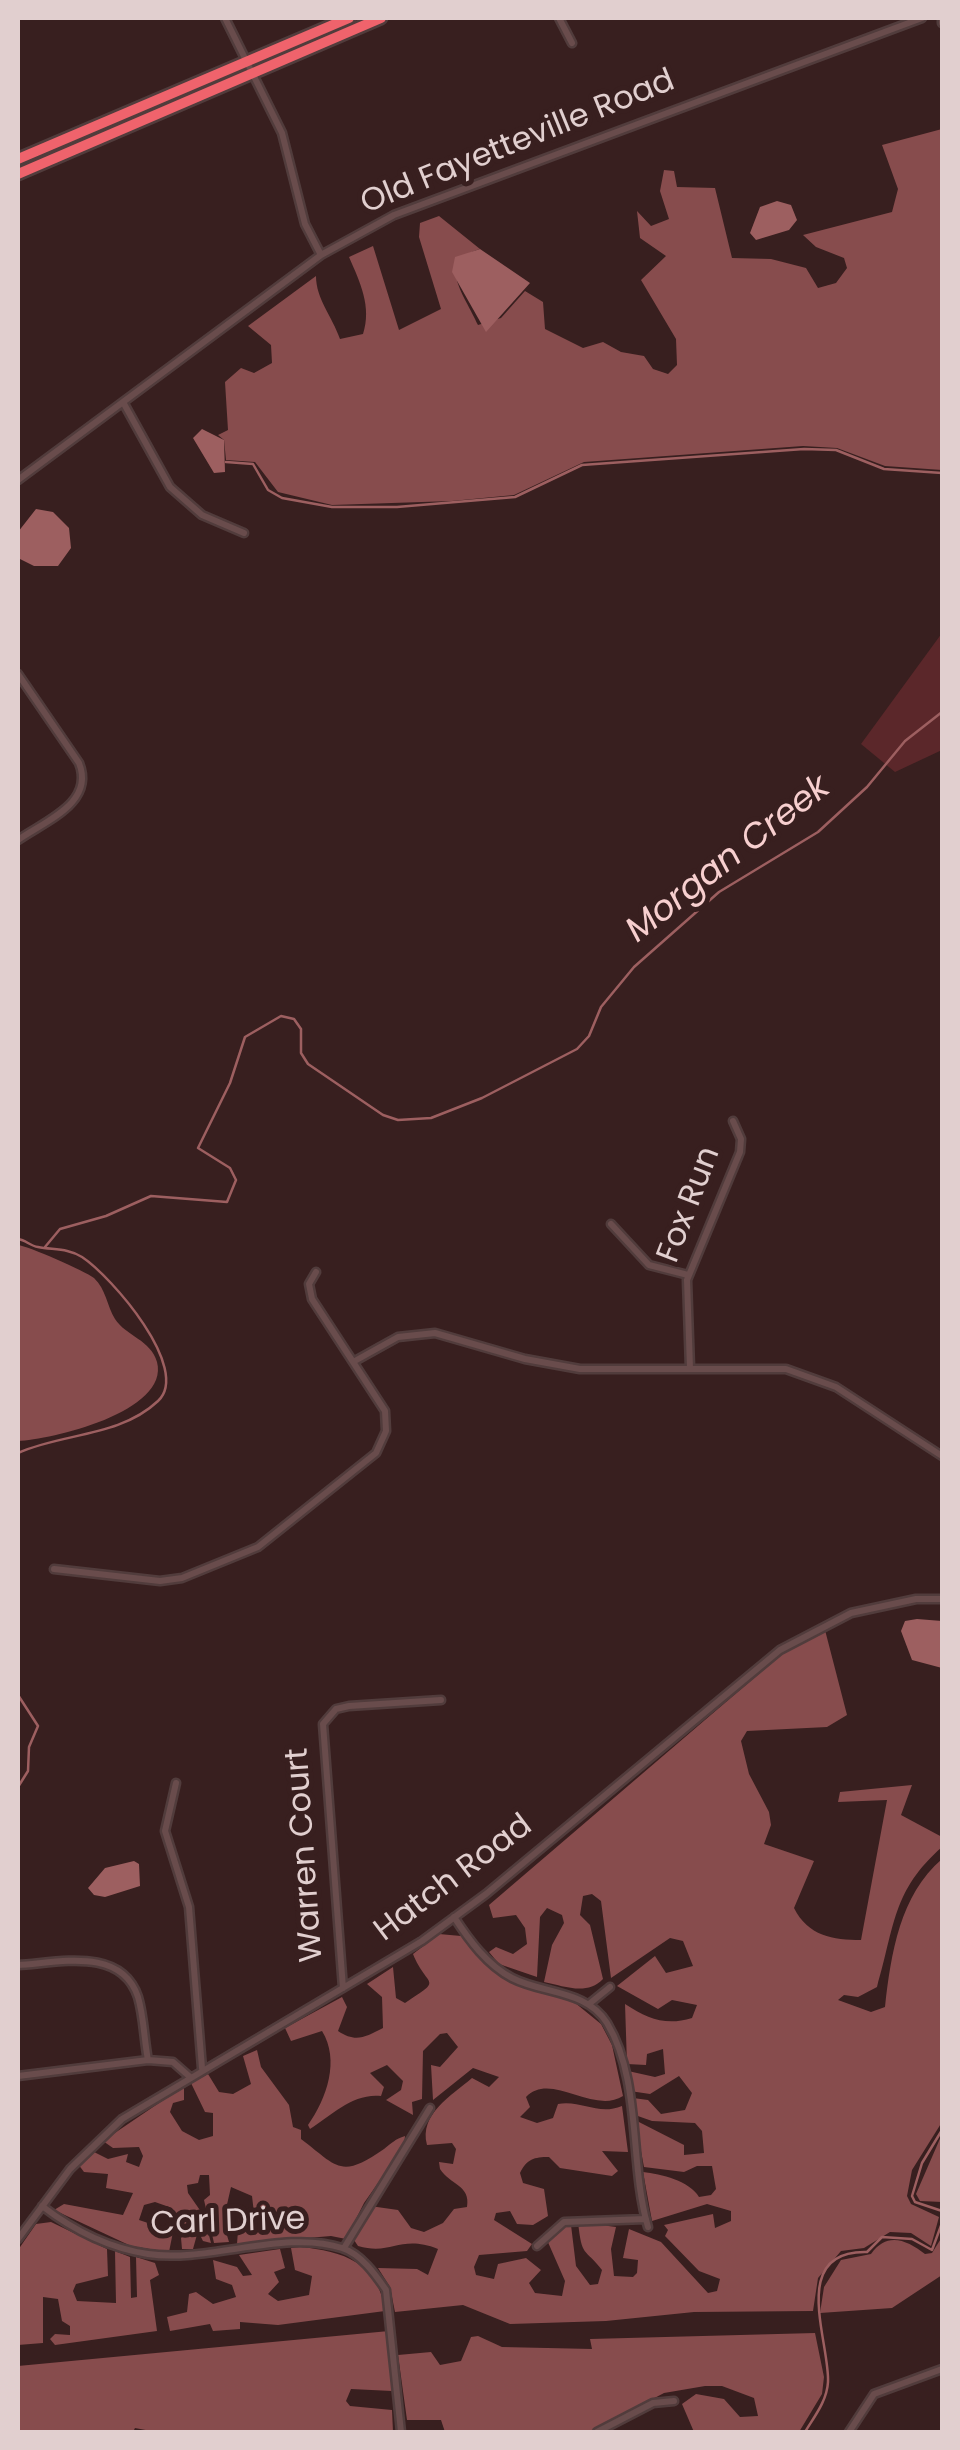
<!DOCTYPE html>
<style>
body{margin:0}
#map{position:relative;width:960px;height:2450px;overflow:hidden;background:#381f1f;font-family:Poppins,sans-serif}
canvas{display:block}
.frame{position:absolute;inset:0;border:20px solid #e1cfcf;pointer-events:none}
</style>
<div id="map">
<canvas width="960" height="2450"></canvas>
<div class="frame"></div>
</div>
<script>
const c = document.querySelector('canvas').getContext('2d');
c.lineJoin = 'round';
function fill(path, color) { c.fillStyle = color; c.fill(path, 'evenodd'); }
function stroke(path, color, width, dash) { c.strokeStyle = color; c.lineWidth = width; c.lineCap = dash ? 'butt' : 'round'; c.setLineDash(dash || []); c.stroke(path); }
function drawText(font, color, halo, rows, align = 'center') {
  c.font = font + ' Poppins,sans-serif'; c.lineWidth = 10; c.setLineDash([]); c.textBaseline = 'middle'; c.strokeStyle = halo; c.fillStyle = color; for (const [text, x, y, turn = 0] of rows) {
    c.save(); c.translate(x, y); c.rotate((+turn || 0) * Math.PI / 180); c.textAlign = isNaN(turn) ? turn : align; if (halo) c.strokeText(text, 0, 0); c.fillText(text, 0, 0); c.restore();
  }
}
fill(new Path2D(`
 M942,633V750L895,772L861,744Z`), '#5b272a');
fill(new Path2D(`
 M942,129V470L885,466L837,448L803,446L584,462L514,495L452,501L332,505L278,492L255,462L226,460L224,440L218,435L228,430L225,382L241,368L254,373L272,363L271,345L248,326L316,276C316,299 332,316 340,339L363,334C372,307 360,282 349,257L373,246L399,330L441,309L419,237L420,223L439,216L480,249C435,262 465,295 478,325L501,318L525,291L543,302L545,329L583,348L603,342L621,352L644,356L653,369L668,374L677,365L676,339L641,280L666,256L640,238L637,211L651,226L669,219L660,191L664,170L674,171L677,187L715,188L732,258L771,259L806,268L818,288L836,283L847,268L844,258L816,247L803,235L892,212L898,189L882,145Z
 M18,1245C28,1246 85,1271 94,1278C106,1289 107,1306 115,1319C126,1336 151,1340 157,1362C170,1412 50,1440 18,1441Z
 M825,1630L847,1715L827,1727L747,1731L741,1741L749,1774L769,1812L771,1825L764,1844L814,1861L794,1908C808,1936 833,1940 861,1940L887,1800L838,1802L840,1792L912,1785L901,1815L942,1837V1847C892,1891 895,1926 877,1987L858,1997L844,1995L838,2000L871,2012L885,2007C891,1953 900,1895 942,1859V2122L912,2170L907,2196L911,2204L939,2217L931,2246L911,2233L890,2232L864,2248L841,2251L818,2278L813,2311L694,2312L606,2321L510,2324L463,2305L395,2312L390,2287L378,2268L417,2269L428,2275L438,2249C400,2234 392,2256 358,2246L354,2240L370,2206L398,2210L411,2228L424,2232L443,2223L454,2209L467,2207C471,2185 450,2185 440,2169L439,2162L453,2164L456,2149L452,2143L427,2145C419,2114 451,2096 472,2078L489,2087L499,2077L473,2068L433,2100L431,2065L440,2067L458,2047L447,2033L440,2034L423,2051L422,2099L412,2102L413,2115L386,2100L401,2090L403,2081L387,2065L370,2073L384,2087L381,2096C353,2093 332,2115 310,2129L308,2125C327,2098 340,2060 322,2031L291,2041L285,2028L342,1997L347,2007L338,2031C356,2043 365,2037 383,2028L382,1997L367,1984L393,1967L396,1998L405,2003C445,1977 427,1989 413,1954L439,1934L461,1936L491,1967L574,2002L601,2024L612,2045L623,2096C593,2115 551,2071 526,2097L530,2107L520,2117L537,2123L553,2118L558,2104C582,2100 598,2116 622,2106L628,2152L602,2151L618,2171L612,2176L560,2168L549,2157C534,2157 527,2159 520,2173L523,2183L544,2189L548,2216L533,2225L517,2224L510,2211L496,2213L494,2220L532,2244L527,2251L479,2255L474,2267L476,2275L494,2279L498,2264L526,2258L541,2270L529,2283L535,2293L562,2296L565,2281L547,2240L559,2227L571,2225L576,2266L590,2285L598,2284L602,2270C584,2247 582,2258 578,2222L616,2227L611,2249L614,2276L633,2277L637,2273L638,2260L623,2258L629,2229L661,2242L708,2293L717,2291L720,2279L699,2271L665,2236L668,2230L664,2225L713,2214L715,2228L731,2221V2211L707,2204L652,2221L643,2172C661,2174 690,2181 699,2197L711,2195L716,2189L712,2166H697L684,2172L644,2167L635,2120L684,2145V2155L704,2153L702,2131L695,2123L652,2121L635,2115L633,2098L648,2100L661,2114L685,2110L692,2093L679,2076L650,2094L630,2091L628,2071L655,2077L665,2074L663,2049L647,2054L646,2065L627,2064L625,2004C648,2019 666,2026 692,2018L697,2005L672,2000L658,2009L617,1986L655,1956L666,1973L693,1966L683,1941L670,1938L611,1978L601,1901L592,1894L583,1896L580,1915L590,1925L603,1979C587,1996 564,1986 544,1982L552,1945L564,1923L562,1915L547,1908L540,1917L537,1977L499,1964L489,1952L496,1947L513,1954L527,1944L525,1928L516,1915L493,1918L489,1905L782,1654Z
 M257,2050L261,2067L289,2105L293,2127L301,2130V2139C337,2166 340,2180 384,2149C392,2143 395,2139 405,2136L404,2146L364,2203L346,2239L331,2236L237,2244L239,2217L254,2213L252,2196L231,2187L223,2222L229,2242L214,2243L204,2200L210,2195L209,2175H200L198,2183L187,2185L188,2193L204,2216L211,2243L203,2241L198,2231L193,2249H182L181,2238L190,2227L187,2223L179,2226L172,2208L155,2202L144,2205L139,2220L151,2224L152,2233L173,2232L169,2252L131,2246L54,2210L64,2204L123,2215L133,2193L106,2188L108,2174L84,2172L78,2164L92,2151L108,2159L128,2154L126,2162L139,2167L143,2156L139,2147L113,2148L103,2141L184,2086V2100L173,2103L170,2112L182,2131L199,2140L213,2136V2113L205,2112L191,2083L208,2074L219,2092L233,2094L251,2084L243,2056Z
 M942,2134V2202L920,2201L916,2194Z
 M51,2222L107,2249L108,2276L76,2284L73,2291L77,2301L116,2303L115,2251L130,2257L131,2298L137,2297L136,2257L155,2263L159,2275L150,2280L157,2331L55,2345L50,2339L55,2334L70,2335V2326L62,2321L58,2299L43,2297V2343L18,2345V2250L36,2224Z
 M942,2237V2275L892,2308L820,2313L824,2287L841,2260L871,2254C887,2231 907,2240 925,2254L932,2253Z
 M300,2247C343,2251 379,2263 385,2311L278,2325L240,2322V2329L213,2331L210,2324L170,2331L167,2317L187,2312L189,2294L196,2292L213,2304L236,2297L232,2285L216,2279L213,2260L237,2267L243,2276L252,2275L239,2255L280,2249L285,2268L274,2272L279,2282L268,2294L278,2301L309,2295L312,2276L295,2270L291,2248Z
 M389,2331L392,2391L351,2389L346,2401L350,2406L392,2410L393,2432H156L135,2428L133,2432H18V2366Z
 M815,2333L824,2377L822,2394L799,2432H694L682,2404L696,2394L724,2399L740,2417L758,2416L754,2398L722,2386H705L664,2393L590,2432H445L441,2420H407L398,2355L431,2352L440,2365L461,2361L471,2337L478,2336L502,2347L592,2349L590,2339Z`), '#874c4d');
fill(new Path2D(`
 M777,201L791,205L797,220L789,230L756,240L750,233L760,207Z
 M480,249L530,283L486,332L452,272L455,257Z
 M202,429L224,440L225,472L214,473L193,438Z
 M36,509L53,512L69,528L71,548L58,566H34L18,558V532Z
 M917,1619L942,1621V1668L912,1660L901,1631L905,1621Z
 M134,1861L139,1864L140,1886L105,1897L94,1895L88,1888L105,1868Z`), '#9d5f60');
stroke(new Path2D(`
 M226,462L253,464L268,490L282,498L332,507H397L515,497L582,465L804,449L836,450L884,469L942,473
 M18,1239C26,1240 30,1246 38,1247C53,1250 68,1248 82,1257C111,1276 192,1369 158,1401C120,1437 62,1433 18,1453
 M45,1247L60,1229L106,1216L151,1196L227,1202L236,1180L230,1168L198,1148L230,1083L245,1037L281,1016L294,1019L301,1029V1053L308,1064L383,1115L398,1120L431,1118L482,1098L577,1049L589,1036L601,1007L634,967L719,892L818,832L867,787L905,741L942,712
 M18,1695L38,1726L29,1747L28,1771L18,1787
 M942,2130L922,2163L912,2196L915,2202L942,2211
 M805,2432C814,2417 827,2401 828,2382C830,2342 788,2250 867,2252L882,2237L912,2239L932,2250L942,2223`), '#9d5f60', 2.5);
const minor = new Path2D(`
 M225,18L282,133L305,224L321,255
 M559,18L572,43
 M942,18V23
 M123,402L170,487L202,515L244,533
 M18,480L321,255L394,215L922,18
 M18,674L79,763C95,803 45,821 18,840
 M611,1224L649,1265L688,1275
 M353,1362L398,1337L435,1333L525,1359L580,1369H786L836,1387L942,1456
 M690,1368L687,1280L740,1152L741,1139L733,1121
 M54,1569L160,1581L182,1578L258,1547L376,1453L386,1431L385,1411L312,1299L309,1284L316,1272
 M176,1783L165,1831L189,1907L202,2068
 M454,1917C469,1940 487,1965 512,1978C543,1994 587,1990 607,2023C642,2081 629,2163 648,2227
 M18,1965C57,1963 121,1946 138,1997C144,2017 144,2040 148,2060
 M343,1988L323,1724L336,1709L349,1706L441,1700
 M589,2004L610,1987
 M18,2076L148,2060L173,2062L190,2077
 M42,2206C73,2230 109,2248 148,2254C208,2263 286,2229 342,2248C361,2254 375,2274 386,2290L401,2432
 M18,2239L70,2169L122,2119L422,1941L486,1894L780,1650L851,1613L916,1599H942
 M537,2246L564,2222L646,2219
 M344,2248L430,2108
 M597,2432L653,2403L674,2401
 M849,2432L874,2394L942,2369`);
const highway = new Path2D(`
 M18,159L349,18
 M18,174L381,18`);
stroke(minor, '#513c3c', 11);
stroke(highway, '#513c3c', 15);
stroke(minor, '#694c4c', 6);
stroke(highway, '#ef636c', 10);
drawText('32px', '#e1cfcf', '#381f1f', [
 ["Old Fayetteville Road",518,143,-22],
 ["Fox Run",690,1205,-69],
 ["Warren Court",306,1855,-94],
 ["Hatch Road",454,1879,-37],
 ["Carl Drive",228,2223,-2]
]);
drawText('italic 35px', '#f7cfcf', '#381f1f', [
 ["Morgan Creek",729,860,-38]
]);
</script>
